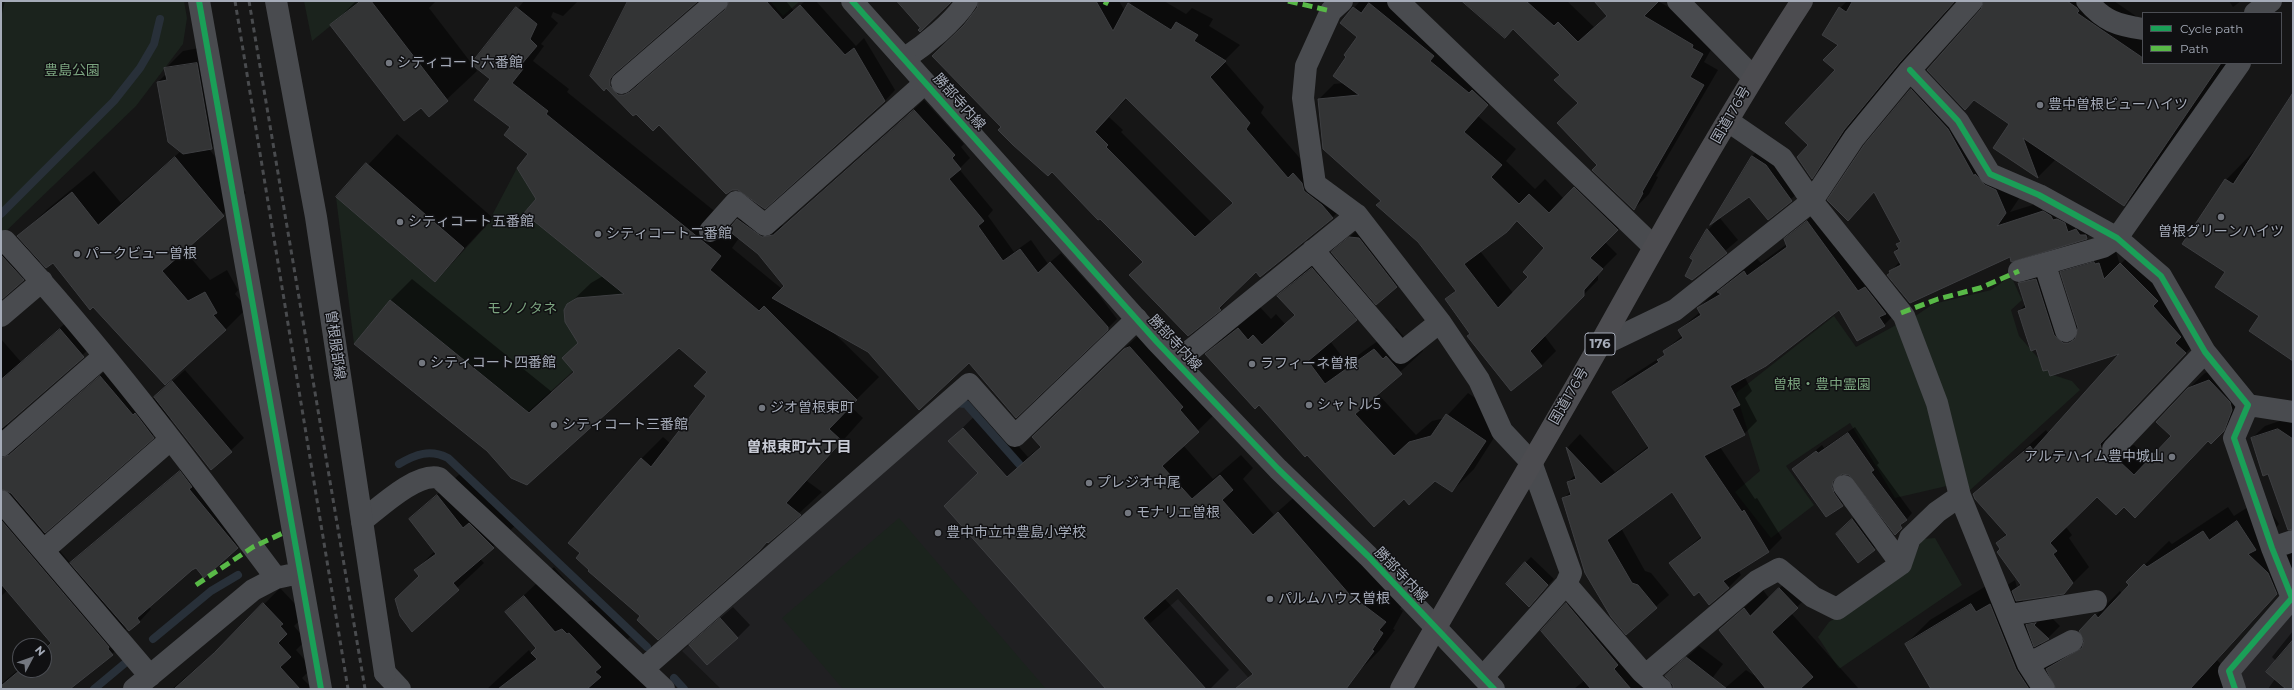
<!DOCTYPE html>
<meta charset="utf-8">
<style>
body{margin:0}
#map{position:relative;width:2294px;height:690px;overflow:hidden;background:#161616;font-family:Montserrat,sans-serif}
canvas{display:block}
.frame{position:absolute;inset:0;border:2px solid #a5abb8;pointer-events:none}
.legend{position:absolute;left:2142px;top:12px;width:140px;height:52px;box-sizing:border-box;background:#101012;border:1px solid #4c4e54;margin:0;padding:5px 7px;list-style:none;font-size:12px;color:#a5abb8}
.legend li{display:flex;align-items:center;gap:8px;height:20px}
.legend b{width:20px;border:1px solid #4c4e54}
.north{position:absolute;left:12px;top:638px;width:40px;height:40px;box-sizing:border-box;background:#101012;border:1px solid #4c4e54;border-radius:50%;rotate:49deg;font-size:11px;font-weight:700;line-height:16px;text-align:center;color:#a5abb8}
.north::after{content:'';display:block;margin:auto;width:14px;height:18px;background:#73777f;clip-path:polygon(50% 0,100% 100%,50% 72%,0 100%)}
</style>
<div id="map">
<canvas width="2294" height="690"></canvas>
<div class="frame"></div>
<ul class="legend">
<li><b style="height:5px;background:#1a9f57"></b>Cycle path</li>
<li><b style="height:5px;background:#58b947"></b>Path</li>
</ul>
<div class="north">N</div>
</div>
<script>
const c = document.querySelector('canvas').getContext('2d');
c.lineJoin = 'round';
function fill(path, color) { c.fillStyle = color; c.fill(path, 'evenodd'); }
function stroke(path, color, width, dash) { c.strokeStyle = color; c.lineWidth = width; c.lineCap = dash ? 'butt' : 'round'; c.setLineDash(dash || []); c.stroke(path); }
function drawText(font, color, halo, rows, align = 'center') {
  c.font = font + ' Montserrat,"Noto Sans JP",sans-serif'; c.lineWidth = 3; c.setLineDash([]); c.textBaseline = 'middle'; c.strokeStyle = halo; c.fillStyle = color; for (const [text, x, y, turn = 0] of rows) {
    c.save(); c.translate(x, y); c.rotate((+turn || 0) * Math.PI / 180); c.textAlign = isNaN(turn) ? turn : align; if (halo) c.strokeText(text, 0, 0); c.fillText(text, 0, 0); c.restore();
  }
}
fill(new Path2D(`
 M957,405H965L1150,623L1178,599L1255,685L1251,689H721L682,651Z
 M2293,610V689H2242L2238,675Z`), '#202022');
fill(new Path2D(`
 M1,1H184L187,18L183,44L136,106L1,236Z
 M304,1H361L312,41Z
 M770,1H800L783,16Z
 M517,168L537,198L524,213L633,301L573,371L528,412L390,300L354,344L336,197L435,282L487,225Z
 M2011,276L2022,300L2011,310L2019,336L2053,375L2072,381L2080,390L1968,492L1914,317L1933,304L1991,290Z
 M1834,316L1856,347L1896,325L1931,404L1951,485L1895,498L1850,423L1786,466L1814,505L1771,538L1735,492L1760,471L1736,393Z
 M899,518L1046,689H843L782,618Z
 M1935,538L1962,585L1839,669L1818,637L1829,622L1896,580L1912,563L1922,539Z`), '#1b231d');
fill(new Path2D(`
 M1,1H5L1,18Z
 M356,1H436L429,8L472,64L524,1H578L563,16L553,12L551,17L558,23L541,44L544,46L533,61L569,89L567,92L733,226L748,210L773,228L784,225L924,100L964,144L961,147L970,158L959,169L993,210L988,216L1014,252L1031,240L1048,264L1061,253L1099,295L1117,319L1107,329L969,361L869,352L834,333L879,377L850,406L863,418L807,481L822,492L768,542L642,616L641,459L663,437L670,443L707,396L708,372L679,346L527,484L390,301L412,279L552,392L575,371L579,342L568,305L591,283L603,276L537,199L529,154L512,127L491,79L473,65L477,71L429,116L421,106L332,25ZM739,238L759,253L786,286L782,289L732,248Z
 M639,1H696L623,64L620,74L635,85L642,82L728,8L729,1H786L794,11L805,1H816L856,46L864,38L895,90L885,101L659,123L636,112L606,87Z
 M980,1H1119L1125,11L1132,1H1164L1186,14L1192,8L1213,19L1209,26L1240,45L1224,61L1264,107L1261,113L1304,163L1347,203L1332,218L1256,271L1220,309L1188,335L1144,261L1052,171L1003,127L966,24L978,9ZM1127,98L1233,202L1211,222L1121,132L1123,130L1109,117Z
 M1360,1H1403L1503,89L1478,116L1516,149L1506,161L1535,189L1545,179L1564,199L1590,173L1633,214L1605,242L1617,254L1598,273V280L1544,335L1556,351L1541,366L1471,334L1446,299L1456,290L1419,241L1382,201L1319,99L1334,84L1344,83L1348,57L1358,37L1341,23ZM1517,220L1546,248L1530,277L1513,293L1480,251Z
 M1463,1H1567L1594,27L1608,15L1595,1H1658L1708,30L1717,39L1704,62L1718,70L1656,176L1658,177L1649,194L1634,209L1598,165L1579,103L1561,75L1514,28Z
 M1847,1H1956L1866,107L1834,155L1812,177L1810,145L1836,70L1840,44V8Z
 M1985,1H2114L2143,21V63H2227L2146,183L2124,205L2056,159L2038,177L1994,147L2010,124L1975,100L1965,109Z
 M2229,1H2241L2233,7Z
 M215,45L230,130L211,148H208L246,193L184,250L210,280L227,270L238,290L235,294L247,308L225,330L53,262L41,261L1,299V252L49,208L94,171L121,203L181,151L158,82L166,74L165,69L183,51Z
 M1926,75L1988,162L2020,197L2010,212L2058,197L2101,223L2086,238L2010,256L1888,275L1900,261L1895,252L1901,241L1875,191L1848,219L1911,90Z
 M2293,94V359L2227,272L2184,244L2226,180L2255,150Z
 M397,134L493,218L435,280L338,197Z
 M1765,144L1778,152L1804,188L1768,218L1749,195L1719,217L1738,240L1692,279L1686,276L1695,259L1691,257L1708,230L1718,219L1713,221L1752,156Z
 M1820,209L1897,312L1884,325L1840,308L1744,376L1752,391L1745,398L1757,421L1744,434L1720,447L1755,499L1757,498L1782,538L1769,551L1738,570L1741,575L1728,588L1699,590L1670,563L1702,536L1672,490L1621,528L1645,571L1651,573L1669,595L1626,633L1564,498L1571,491L1568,482L1576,474L1568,447L1580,434L1615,472L1649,446L1614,392L1627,379L1664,355V351L1683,335L1679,330L1700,312L1698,308L1712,295L1757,259L1761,263L1787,244L1785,240Z
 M1363,225L1409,274L1397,287L1375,301L1330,341L1347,363L1396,328L1405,338L1408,335L1423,351L1377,393L1416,435L1432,421L1445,418L1468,393L1506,419L1474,469L1452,491L1435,479L1404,497L1307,454L1259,403L1207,354L1228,333L1260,307L1271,319L1276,314L1285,324L1295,314L1279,296L1300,274L1334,247L1336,249Z
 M2115,248L2120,265L2136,248L2201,337L2116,427L2117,437L2127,446L2134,445L2150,460L2172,436L2188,389L2205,373L2225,365L2239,414L2211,442L2208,440L2124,506L2097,496L2066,527L2072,535L2069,538L2089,567L2063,593L2022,599L2031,621L2046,612L2060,626L2048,638L2040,642L2042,646L2071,645L2084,638L2080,631L2120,591L2122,594L2130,585L2127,582L2169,541L2172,544L2228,507L2234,516L2262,498L2279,524L2273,531L2293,549V577L2217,660L2245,689H1932L1906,644L1930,620L1996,580L2001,589L2015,580L2017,587L2021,583L1997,543L2007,533L1974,494L2046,430L2049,434L2122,352L2048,369L2019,311L2026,304L2019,283L2035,268L2070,319L2079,328L2062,272L2077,257Z
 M78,312L101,338L7,424L9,436L16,440L28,438L119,359L151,398H154L185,370L244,438L211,469L172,418L44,532L71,564L192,460L249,536L237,548L191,569L149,607L151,609L140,621L129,630L127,628L125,630L130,636L112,654L70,689H1V684L20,668V670H44V648L51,642L8,590L1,596V339L21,362Z
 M1146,328L1219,410L1183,445L1213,479L1241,455L1253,468L1243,479L1274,515L1300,492L1406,600L1400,609L1403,611L1393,629L1395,630L1380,650L1359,671L1330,689H1251L1244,682L1253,673L1177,587L1164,598L1229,670L1210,689H1108L979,473L949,441L984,407L1028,457L1041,446L1054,416Z
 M2291,417L2293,419V528L2252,438L2265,426Z
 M1855,427L1879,463L1877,465L1912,513L1895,533L1849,474L1842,473L1838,475L1837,480L1849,499L1826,516L1793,469L1822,445L1824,448Z
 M463,471L489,503L495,498L519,522L480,559L484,563L412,630L420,575L416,570L435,551L410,519Z
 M1859,513L1881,543L1858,562L1838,534Z
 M1531,557L1554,579L1535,599L1525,563Z
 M554,567L585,603L592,600L597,605L599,604L630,637L624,642L664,689H487L529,650L531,654L537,648L506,612Z
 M1799,570L1816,588L1791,613L1859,689H1724L1746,670L1755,676L1720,630L1763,590L1769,598Z
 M280,588L298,607L303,617L294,626L306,640L296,650L312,668L302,678L313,689H172L230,639Z
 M1579,591L1655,689H1574L1585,680L1543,631Z
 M733,607L750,625L737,638L703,633Z
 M2293,631V689H2268L2275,679L2276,661L2272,657Z
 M1699,646L1723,664L1704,689H1673L1674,685L1666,676Z`), '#0007');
stroke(new Path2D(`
 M1,214L114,101L140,68L154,44L160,19
 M954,403L966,404L1027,473
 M399,464C416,454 430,449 448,458L647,647
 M153,639L211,591L238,575
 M674,678L684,689
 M94,689L124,664`), '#283039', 8);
const building = new Path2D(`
 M361,1H371L448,101L429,117L421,108L404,121L330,25Z
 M628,1H698L614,74L610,79V86L618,95H624L630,92L725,10L729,1H766L783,20L800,5L845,55L854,48L885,101L765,209L738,190H732L726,194L659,125L653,131L636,114L633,116L606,88L604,91L590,76Z
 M897,1H952L920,32L918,30L920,28Z
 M979,1H1096L1113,31L1128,3L1171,30L1176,22L1198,35L1194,41L1226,61L1210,77L1250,123L1246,129L1288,178L1293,173L1302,183L1304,191L1322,205L1333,218L1260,277L1256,272L1219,308L1221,310L1188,336L1129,275L1143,262L1100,219L1098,220L1052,172L1048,176L1013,145L998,130L1001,127L932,56L964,25L977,8ZM1126,98L1233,203L1195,237L1106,147L1108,145L1095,132Z
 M1462,1H1526L1554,26L1558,22L1578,42L1607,16L1594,1H1659L1644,16L1693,45L1692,48L1703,54L1690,77L1704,85L1642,192L1643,193L1634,210L1592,170L1597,165L1557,123L1578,103L1554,80L1560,75L1513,29L1505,38Z
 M1853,1H1955L1900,62L1844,130L1812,179L1797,157L1808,145L1785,123L1835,70L1823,60L1838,45L1822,35L1839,7L1846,12Z
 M1984,1H2067L2077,8L2079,11L2077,13L2143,58V63H2221L2124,206L2023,138L2038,178L1993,148L2009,124L1974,100L1965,110L1927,70L1981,9Z
 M1369,3L1434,56L1430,61L1469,93L1472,90L1488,105L1464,132L1502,165L1491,177L1519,204L1529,194L1549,213L1574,187L1618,230L1590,258L1603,269L1584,290V296L1530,351L1542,366L1511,391L1467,336L1470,334L1445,299L1456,291L1418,242L1376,205L1381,201L1323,149L1318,99L1359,95L1333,76L1346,57L1344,55L1357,37L1340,23L1353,7L1361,13ZM1517,221L1544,248L1523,272L1528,277L1498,308L1464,264L1507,232Z
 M516,7L537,24L530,39L537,46L520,66L523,69L512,83L548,111L546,114L721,256L710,270L759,311L764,306L857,400L829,429L842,441L786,503L801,515L768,543L767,542L759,551L658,640L637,620L640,616L588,571L589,570L576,558L580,553L568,543L641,458L651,467L706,396L694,386L707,372L679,348L527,485L511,478L487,451L354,344L390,300L529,413L574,372L562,358L578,343L565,322L564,310L567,304L577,298L624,294L524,213L536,199L517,168L528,154L504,135L510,127L474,100L490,79L471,64Z
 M197,63L212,149L183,154L168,142L157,82L167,80L164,68Z
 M1911,89L1948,129L1974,176L1975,174L1985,185L1996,190L2006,213L1997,226L2043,211L2051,216L2053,220L2057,219L2065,223L2068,232L2076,229L2080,235H2086L2087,239L2011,262L2010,257L1910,303L1887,275L1890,273L1889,271L1901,265L1894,252L1899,249L1896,244L1901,242L1874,192L1848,221L1827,200L1864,145Z
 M2293,93V361L2249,331L2259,316L2215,287L2225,272L2182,244L2225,179L2233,184Z
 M914,110L955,155L952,158L961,169L949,179L984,221L978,226L1003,261L1020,249L1038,273L1050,262L1108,327V330L1016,418L969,363L919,410L868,352L772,298L784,286L758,254L728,230L737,219L762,237L773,235Z
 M1752,156L1766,165L1792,201L1768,220L1749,197L1710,225Z
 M175,157L224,216L162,271L188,301L205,292L217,313L213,315L226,330L165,385L93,307L90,310L53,263L46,268L17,236L72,192L98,225Z
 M366,163L464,248L435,282L336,197Z
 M1807,221L1858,291L1865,287L1886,314L1879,317L1885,326L1857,341L1839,310L1766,366L1730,386L1740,405L1732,409L1745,435L1704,456L1742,512L1744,510L1769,552L1723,581L1729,588L1709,605L1699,592L1694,596L1669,563L1702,538L1672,492L1607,540L1632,583L1638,585L1657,608L1626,635L1611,617L1585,573L1562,498L1571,495L1567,482L1576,479L1566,447L1601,484L1649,448L1612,392L1659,362L1657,360L1665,355L1663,351L1683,338L1678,330L1701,315L1697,308L1721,294L1717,292L1744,271L1747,276L1787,247L1784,239Z
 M1707,229L1727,253L1692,280L1685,276L1693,260L1690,258Z
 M1349,237L1359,238L1397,287L1376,305L1331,252Z
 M1,255L24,280L1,300Z
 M2094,262L2095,264L2099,263L2104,279L2120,263L2158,301L2153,306L2181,337L2175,343L2186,353L2100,444L2104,458L2110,461L2118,460L2134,475L2171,436L2156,422L2188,388L2209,380L2230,402L2232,410L2224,431L2211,444L2208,441L2135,518L2124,507L2116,515L2097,497L2050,543L2057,551L2053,554L2073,583L2064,594L2016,601L2012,591L2021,585L1997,552L2000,549L1996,543L2007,535L1975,499L1973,494L2030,446L2033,450L2119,354L2050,376L2048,370L2043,371L2036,349L2031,351L2026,336L2018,311L2026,308L2018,283L2036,279L2054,335L2063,343H2069L2075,339L2078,328L2060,272Z
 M1312,268L1357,320L1308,361L1325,384L1374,349L1383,359L1386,356L1402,374L1355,414L1394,456L1409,442L1431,436L1446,414L1486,441L1452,492L1435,481L1409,505L1404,499L1374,527L1307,455L1305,457L1259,405L1255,409L1205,354L1238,328L1248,340L1253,335L1262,345L1295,315L1277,296Z
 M60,329L84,357L1,429V380Z
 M1130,347L1183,407L1180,410L1199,432L1162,466L1192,499L1220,475L1233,490L1222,500L1253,535L1278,512L1349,594L1386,622L1379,630L1383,633L1372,650L1374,651L1346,689H1235L1253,674L1177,588L1143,618L1206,689H1106L944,506L978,473L948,441L963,428L1007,477L1041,447L1032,437L1124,349Z
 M100,376L133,415L135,413L154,438L45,533L11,493L1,489V458L9,455Z
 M172,381L232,452L211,470L154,397Z
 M2278,429L2293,439V529L2288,530L2268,474L2263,476L2251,438Z
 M1848,433L1874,470L1871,472L1907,520L1900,525L1902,528L1895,535L1849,475L1842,474L1833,481L1832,487L1834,493L1843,506L1826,517L1792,469L1816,451L1818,453Z
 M180,471L192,487L189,489L238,548L204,578L196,568L192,570L137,618L140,622L129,631L70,563Z
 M437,495L463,528L469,523L494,548L453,583L459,590L412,632L400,616L395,599L419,576L414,570L436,554L409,519Z
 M1852,519L1875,550L1858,563L1836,534Z
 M1,520L109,647L108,649L113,655L70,689H1V686L20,670H44V650L51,643L1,584Z
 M2237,521L2256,550L2248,554L2268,573L2277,594L2190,689H2056L2046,669L2082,648L2084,641L2079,631L2095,614L2098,618L2129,585L2126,582L2144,564L2147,567L2203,531L2209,540Z
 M1525,562L1548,585L1529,607L1506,584Z
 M1779,588L1798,608L1772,632L1813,677L1800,689H1766L1719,630L1744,608L1750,616Z
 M524,596L555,632L562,629L567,634L569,633L601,667L595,672L601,677L587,689H498L537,659L531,653L536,648L505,612Z
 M263,603L283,624L280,626L287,634L278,643L291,657L280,667L300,689H174L214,653Z
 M1566,603L1618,665L1614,669L1631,689H1591L1541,631Z
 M1971,604L1976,612L1990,604L2016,669L2029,689H1931L1905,644Z
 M720,618L738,638L707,665L689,645Z
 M2036,623L2034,625L2049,639L2034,647L2026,625Z
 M2293,640V689H2286L2266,672Z
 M1686,657L1727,689H1673V685L1665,676Z`);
fill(building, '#333435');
stroke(building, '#3e3f42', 1);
stroke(new Path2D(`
 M199,1L321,689
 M1398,1L1653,246
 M1678,1L1753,77
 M2087,1C2104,21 2117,25 2143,29
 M2255,13L2271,1
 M904,59C925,45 954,22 967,1
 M1910,70L1958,121L1990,174L2039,195L2117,238L2161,276L2205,352L2248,405L2234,438L2272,548L2292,598L2229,671L2235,689
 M622,83L717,1
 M1728,121L1782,158L1812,201L1904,316L1937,403L1960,496L2028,664L2044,689
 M1357,215L1440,322L1479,380L1502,431L1531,462L1571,573L1566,584L1483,677
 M710,231L736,202L765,225L925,83
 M5,241C102,346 190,463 276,578
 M1313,250L1401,353L1440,322
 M2045,265L2066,331
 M2019,271L2103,247L2117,238L2240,63
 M1,316L42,281
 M1598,347L1675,310L1812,201L1854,138L1910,70L1972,1
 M1176,362L1357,215L1315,184L1303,98L1306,66L1331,11L1342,1
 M2248,405L2293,412
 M1,446L104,356
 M2113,449L2205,352
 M1844,486L1901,564
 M1,501L150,676
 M362,521C380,507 417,472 439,478L664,689
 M2272,548L2293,541
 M44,550L170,440
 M1566,584L1642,672L1661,689
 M2009,615L2096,601
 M2028,664L2072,641
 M643,669L969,384L1015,436L1137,319
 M385,673L400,689
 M1646,675L1757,581L1779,569L1813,597L1837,609L1901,564L1910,538L1937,512L1960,496
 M134,689L253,590L276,578L290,575`), '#494b4f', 22);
stroke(new Path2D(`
 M276,1L316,217L385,673
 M852,1L1157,342L1278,469L1368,556L1494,689`), '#494b4f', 22);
stroke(new Path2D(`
 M1401,689C1465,574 1534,461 1599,346C1664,229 1729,113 1802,1`), '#4c4c50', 22);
stroke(new Path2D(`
 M235,1L348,689
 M249,1L365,689`), '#494b4e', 3, [5, 4]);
stroke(new Path2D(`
 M1288,1L1331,11
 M1105,5L1107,1
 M1901,313L1938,299L1980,288L2019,271
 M196,585L253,547L285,532`), '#58b947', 5, [10, 5]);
stroke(new Path2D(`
 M199,1L321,689
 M852,1L1157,342L1278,469L1368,556L1494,689
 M1910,70L1958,121L1990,174L2039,195L2117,238L2161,276L2205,352L2248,405L2234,438L2272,548L2292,598L2229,671L2235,689`), '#1a9f57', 6);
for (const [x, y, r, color] of [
 [389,63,4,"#73777f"],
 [2040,105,4,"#73777f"],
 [2221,217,4,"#73777f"],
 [400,222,4,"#73777f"],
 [598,234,4,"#73777f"],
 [77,254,4,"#73777f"],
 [422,363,4,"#73777f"],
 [1252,364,4,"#73777f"],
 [1309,405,4,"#73777f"],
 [762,408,4,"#73777f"],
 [554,425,4,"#73777f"],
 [2172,457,4,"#73777f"],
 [1089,483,4,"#73777f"],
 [1128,513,4,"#73777f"],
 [938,533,4,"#73777f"],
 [1270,599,4,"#73777f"]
]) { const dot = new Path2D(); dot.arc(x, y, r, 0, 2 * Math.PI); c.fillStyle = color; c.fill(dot); stroke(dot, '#101012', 1.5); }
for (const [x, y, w] of [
 [1600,344,30]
]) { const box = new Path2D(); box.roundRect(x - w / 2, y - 11, w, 22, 3); c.fillStyle = '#101012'; c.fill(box); stroke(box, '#a5abb8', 1); }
drawText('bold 13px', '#a5abb8', null, [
 ["176",1600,344]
]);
drawText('14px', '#a5abb8', '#101012', [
 ["シティコート六番館",397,63],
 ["豊中曽根ビューハイツ",2048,105],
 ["シティコート五番館",408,222],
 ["曽根グリーンハイツ",2221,232,"center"],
 ["シティコート二番館",606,234],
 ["パークビュー曽根",85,254],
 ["シティコート四番館",430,363],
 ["ラフィーネ曽根",1260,364],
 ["シャトル5",1317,405],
 ["ジオ曽根東町",770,408],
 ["シティコート三番館",562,425],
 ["アルテハイム豊中城山",2164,457,"right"],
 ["プレジオ中尾",1097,483],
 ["モナリエ曽根",1136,513],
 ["豊中市立中豊島小学校",946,533],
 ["パルムハウス曽根",1278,599]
], 'left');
drawText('14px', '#7ba47f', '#101012', [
 ["豊島公園",72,71],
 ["モノノタネ",522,309],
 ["曽根・豊中霊園",1822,385]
]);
drawText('14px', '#a5abb8', '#101012', [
 ["勝部寺内線",959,102,48],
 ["国道176号",1731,115,-60],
 ["勝部寺内線",1175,343,47],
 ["曽根服部線",335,345,82],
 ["国道176号",1569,396,-60],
 ["勝部寺内線",1401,575,46]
]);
drawText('bold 15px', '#c7cad4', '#101012', [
 ["曽根東町六丁目",799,448]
]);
</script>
